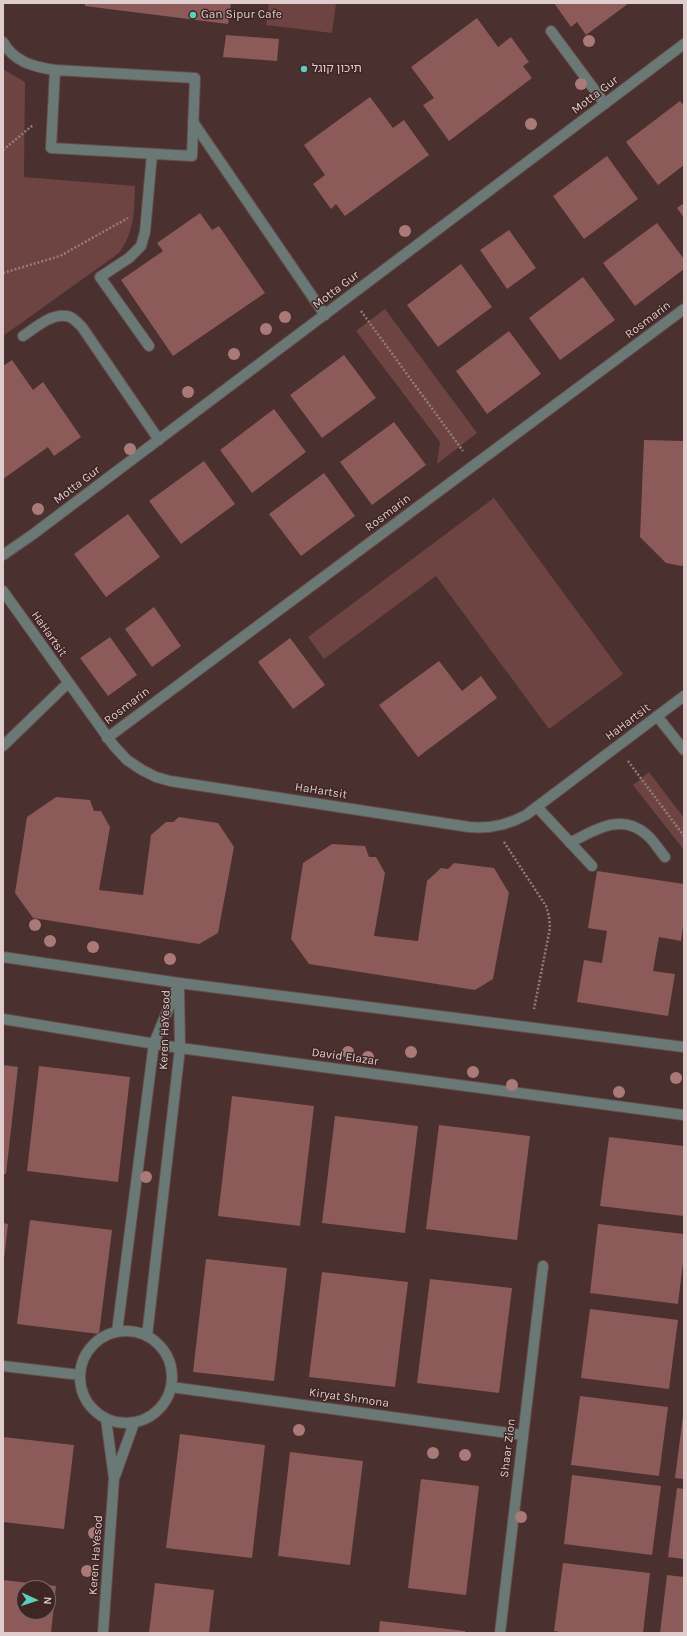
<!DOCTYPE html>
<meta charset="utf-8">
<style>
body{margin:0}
#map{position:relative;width:687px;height:1636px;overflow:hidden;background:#4a302f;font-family:Karla,sans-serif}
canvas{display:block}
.frame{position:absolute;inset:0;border:4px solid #dfcecd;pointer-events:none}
.north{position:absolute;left:16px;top:1580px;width:40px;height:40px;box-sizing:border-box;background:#3f2625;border:1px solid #7f6968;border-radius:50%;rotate:93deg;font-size:11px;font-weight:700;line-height:16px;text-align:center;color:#dfcecd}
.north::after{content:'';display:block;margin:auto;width:14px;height:18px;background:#5ccebb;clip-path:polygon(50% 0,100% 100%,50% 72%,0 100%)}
</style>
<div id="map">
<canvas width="687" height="1636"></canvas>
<div class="frame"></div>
<div class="north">N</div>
</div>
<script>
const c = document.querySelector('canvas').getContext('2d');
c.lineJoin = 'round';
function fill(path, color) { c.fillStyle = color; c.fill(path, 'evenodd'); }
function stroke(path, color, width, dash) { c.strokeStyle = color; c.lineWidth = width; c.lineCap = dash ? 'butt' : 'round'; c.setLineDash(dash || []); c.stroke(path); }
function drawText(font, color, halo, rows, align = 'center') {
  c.font = font + ' Karla,"Noto Sans Hebrew",sans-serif'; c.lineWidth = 3; c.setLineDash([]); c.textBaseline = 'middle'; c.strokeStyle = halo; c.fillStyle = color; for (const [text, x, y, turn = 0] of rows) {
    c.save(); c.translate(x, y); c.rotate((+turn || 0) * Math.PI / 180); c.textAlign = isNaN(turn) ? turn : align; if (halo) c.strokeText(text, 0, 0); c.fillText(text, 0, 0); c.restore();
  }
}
fill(new Path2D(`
 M269,3H336L332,33L266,25Z
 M3,69L25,82L24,177L135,186C134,213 135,230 119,253L3,336Z
 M385,309L477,433L437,464L440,442L356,331Z
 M494,498L623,674L549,729L436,576L324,659L308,637Z
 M649,772L684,818V850L633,785Z`), '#6e4442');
fill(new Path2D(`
 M85,3H231L228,24L85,6Z
 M554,3H629L586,35L577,22L571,27Z
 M477,18L498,47L511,37L529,62L523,66L532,78L449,141L423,105L434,98L411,67Z
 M226,35L279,39L277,61L223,57Z
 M370,97L393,128L404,120L429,155L345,216L336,204L331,209L313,184L325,175L304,145Z
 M680,101L684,106V165L658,185L626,142Z
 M607,156L638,199L584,239L553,196Z
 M684,203V218L677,208Z
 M200,213L212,230L219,226L265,293L173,356L121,280L163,251L157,243Z
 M657,223L684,259V269L635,306L603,263Z
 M509,230L536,268L507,289L480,250Z
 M461,264L492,307L438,347L407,305Z
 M583,277L615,320L560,360L529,318Z
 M509,331L541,374L487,414L456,371Z
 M344,355L376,398L322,438L290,395Z
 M12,360L33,390L43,382L81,437L54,456L48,447L3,479V366Z
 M274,409L306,452L252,493L220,450Z
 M394,422L426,465L372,505L340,462Z
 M644,440L684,441V564L682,566L666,563L640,537Z
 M204,461L235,504L181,544L149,501Z
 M324,473L355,516L301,556L269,514Z
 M128,514L160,557L106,597L74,554Z
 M154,607L181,646L152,667L125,629Z
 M110,637L137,675L108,696L80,658Z
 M290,638L325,685L293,709L258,662Z
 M439,661L462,691L481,676L497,698L418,757L379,705Z
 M56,797L90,800L94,811H101L110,827L99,890L143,895L151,835L166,822H173L179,817L218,823L234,847L218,933L199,944L33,918L15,893L27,817Z
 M332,844L365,846L369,857H376L385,873L374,936L418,941L427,881L441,868L448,869L454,863L494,868L509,893L493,979L475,990L309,964L291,939L303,863Z
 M597,871L684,884V919L681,941L659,937L653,971L675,974L668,1016L577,1002L584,960L602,963L607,931L588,928Z
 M3,1065L18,1067L6,1174H3Z
 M39,1066L130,1077L118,1182L27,1171Z
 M232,1096L314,1106L300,1226L218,1216Z
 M335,1116L418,1126L405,1233L322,1223Z
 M439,1125L530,1136L517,1240L426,1229Z
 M609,1137L684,1146V1216L600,1206Z
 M30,1220L112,1230L99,1334L17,1324Z
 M3,1223L8,1224L4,1259H3Z
 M598,1224L684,1234V1255L678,1304L590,1293Z
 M206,1259L287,1268L274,1381L193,1372Z
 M322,1272L408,1282L395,1387L309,1377Z
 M430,1279L512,1288L499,1393L417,1383Z
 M590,1309L678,1320L669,1389L581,1378Z
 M580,1396L668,1407L659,1476L571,1465Z
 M683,1416H684V1479L675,1478Z
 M180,1434L265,1445L252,1558L166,1548Z
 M3,1437L74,1445L64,1529L3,1522Z
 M290,1452L363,1461L350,1565L278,1556Z
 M572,1475L661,1486L652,1555L564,1544Z
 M421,1479L479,1486L466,1595L408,1588Z
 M677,1488L684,1489V1559L668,1557Z
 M563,1563L650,1573L643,1633H566L554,1631Z
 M667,1575L684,1577V1633H660Z
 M3,1580L56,1586L51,1633H3ZM24,1588H48V1612H24Z
 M155,1583L214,1590L209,1633H149Z
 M380,1621L465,1631V1633H379Z`), '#8c5a58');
const minor = new Path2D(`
 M551,31L605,104
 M3,42C14,62 34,67 55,70
 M55,70L195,78L192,156L51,148Z
 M193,122L325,315
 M23,336C34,329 51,313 66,316C72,316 78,323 82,327L159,440
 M149,346L100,277L129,258L141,246L145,232L152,154
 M3,555L32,535L684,44
 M3,591L114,746L127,760L142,770L156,777L170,781L469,827C490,829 508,825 526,815L684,696
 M657,716L684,750
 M107,738L684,309
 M3,746L68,683
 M537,807L592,866
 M570,843C594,830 622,812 647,835C654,841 659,850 665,857
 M3,957L179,983L684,1047
 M3,1019L180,1048L684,1115
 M80 1377a46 46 0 1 1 92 0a46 46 0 1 1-92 0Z
 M117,1332L154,1043L179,983
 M147,1336L180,1048L179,988
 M3,1366L80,1375
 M171,1387L523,1435
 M115,1476L134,1423
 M103,1633L114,1478L106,1419
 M500,1633L543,1266`);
stroke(minor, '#654c4b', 12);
stroke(new Path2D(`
 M3,150L33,125
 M3,273L60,256L128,218
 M361,311L463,451
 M628,761L684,836
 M504,842L546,906L549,916L550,928L534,1009`), '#927d7c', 2.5, [2, 2]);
stroke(minor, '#6b7976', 10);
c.fillStyle = '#aa7a78';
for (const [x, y] of [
 [589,41],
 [581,84],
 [531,124],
 [405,231],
 [285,317],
 [266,329],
 [234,354],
 [188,392],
 [130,449],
 [38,509],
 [35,925],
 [50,941],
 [93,947],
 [170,959],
 [348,1052],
 [411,1052],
 [368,1057],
 [473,1072],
 [676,1078],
 [512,1085],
 [619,1092],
 [146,1177],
 [299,1430],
 [433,1453],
 [465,1455],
 [521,1517],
 [94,1533],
 [87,1571]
]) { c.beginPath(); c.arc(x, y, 6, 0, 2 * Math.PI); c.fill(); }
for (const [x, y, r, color] of [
 [193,15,4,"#5ccebb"],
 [304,69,4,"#5ccebb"]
]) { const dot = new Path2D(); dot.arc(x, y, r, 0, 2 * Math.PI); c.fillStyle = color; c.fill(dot); stroke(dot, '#3f2625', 1.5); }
drawText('12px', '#dfcecd', '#3f2625', [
 ["Gan Sipur Cafe",201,15],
 ["תיכון קוגל",312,69]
], 'left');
drawText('12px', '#dfcecd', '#3f2625', [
 ["Motta Gur",595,95,-37],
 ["Motta Gur",336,290,-37],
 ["Rosmarin",648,320,-37],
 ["Motta Gur",77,485,-37],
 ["Rosmarin",388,513,-37],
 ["HaHartsit",49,634,55],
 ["Rosmarin",127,706,-37],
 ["HaHartsit",628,722,-37],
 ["HaHartsit",321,791,9],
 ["Keren HaYesod",165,1030,-88],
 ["David Elazar",345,1057,8],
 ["Kiryat Shmona",349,1398,8],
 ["Shaar Zion",508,1448,-83],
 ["Keren HaYesod",96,1555,-86]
]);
</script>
